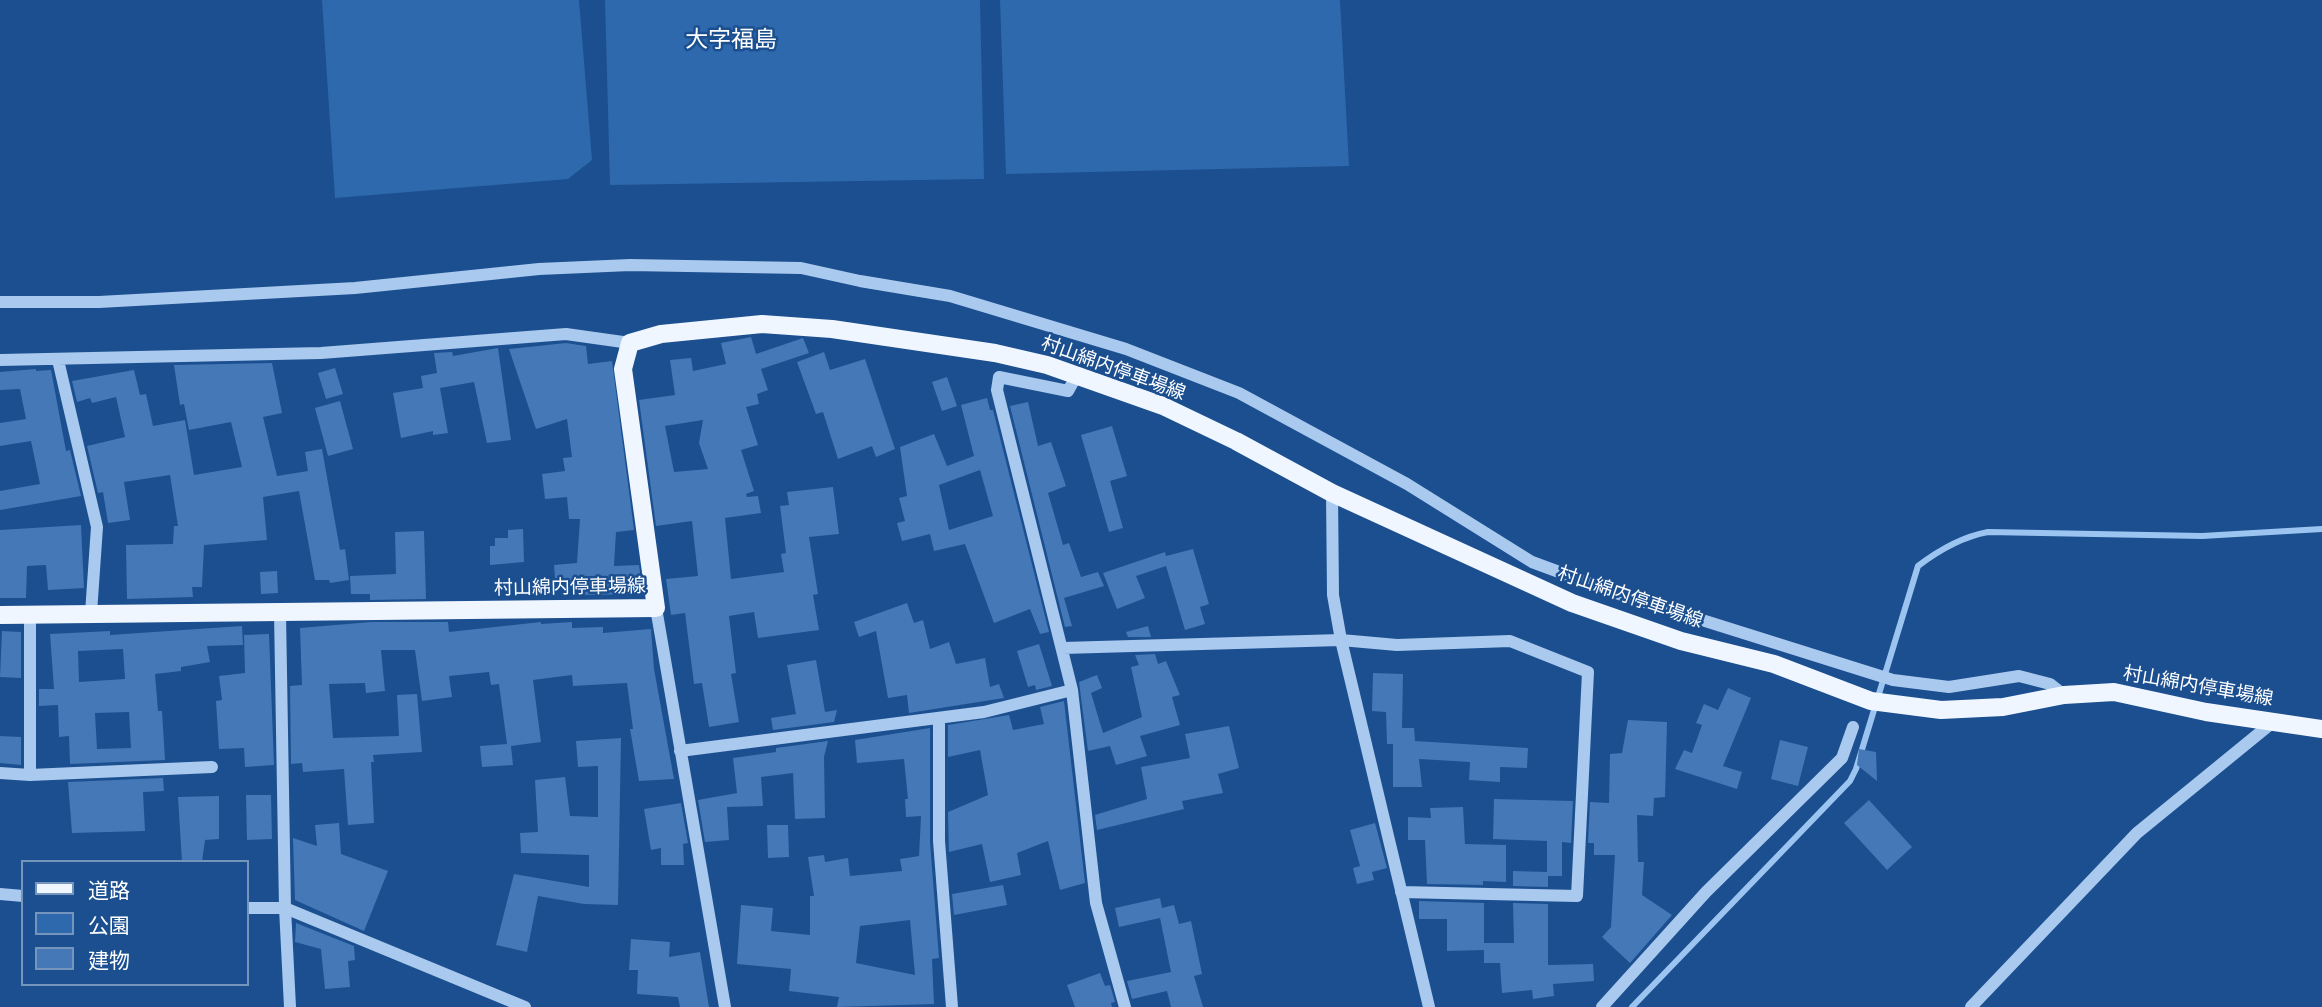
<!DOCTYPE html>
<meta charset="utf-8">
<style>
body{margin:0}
#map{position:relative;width:2322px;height:1007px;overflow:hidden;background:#1b4f8f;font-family:"Varela Round","Noto Sans JP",sans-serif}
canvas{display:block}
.legend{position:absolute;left:21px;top:860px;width:228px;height:126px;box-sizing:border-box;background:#1b4f8f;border:2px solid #7695bc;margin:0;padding:9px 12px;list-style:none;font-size:21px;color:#fff}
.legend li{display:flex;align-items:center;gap:14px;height:35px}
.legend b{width:35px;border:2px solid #7695bc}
</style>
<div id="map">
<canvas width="2322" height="1007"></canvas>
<ul class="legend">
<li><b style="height:9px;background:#f0f6ff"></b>道路</li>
<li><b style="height:19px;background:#2e69ad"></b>公園</li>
<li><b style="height:19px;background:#4478b7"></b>建物</li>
</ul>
</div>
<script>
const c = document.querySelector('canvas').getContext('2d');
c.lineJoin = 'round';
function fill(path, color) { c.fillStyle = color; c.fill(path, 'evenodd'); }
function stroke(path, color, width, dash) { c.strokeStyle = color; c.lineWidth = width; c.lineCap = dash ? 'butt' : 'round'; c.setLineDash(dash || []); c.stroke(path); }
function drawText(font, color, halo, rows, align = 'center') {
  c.font = font + ' "Varela Round","Noto Sans JP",sans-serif'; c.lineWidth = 5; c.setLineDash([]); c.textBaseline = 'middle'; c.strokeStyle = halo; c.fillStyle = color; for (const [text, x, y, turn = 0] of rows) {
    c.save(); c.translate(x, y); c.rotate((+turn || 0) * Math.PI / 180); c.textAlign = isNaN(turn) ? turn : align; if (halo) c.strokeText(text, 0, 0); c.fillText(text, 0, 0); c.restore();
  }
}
fill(new Path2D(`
 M322,0H579L592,160L568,179L335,198Z
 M605,0H980L984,179L610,185Z
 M1000,0H1340L1349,166L1006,174Z`), '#2e69ad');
stroke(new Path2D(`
 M1632,1007L1850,781L1856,769L1918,566C1939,550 1961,537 1988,532L2202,536L2322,529`), '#9cc4f0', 6);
fill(new Path2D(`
 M751,337L756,354L803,338L809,353L761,369L768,390L757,394L759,404L746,407L758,445L741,450L754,491L746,494L747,497L758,496L761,513L725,518L731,579L784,572L781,554L786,553L780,506L789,505L787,492L833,487L839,534L809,537L818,594L813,595L819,630L758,638L754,612L729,616L736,673L731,674L739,722L709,727L702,683L694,684L685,613L671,615L666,579L698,576L692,521L656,526L639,400L675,395L670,360L691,358L693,371L726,364L721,343ZM703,420L699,443L708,469L674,472L665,426Z
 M566,343L586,346L588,364L612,361L634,530L616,532L614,566L639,565L643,594L575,595V589L556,590L554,565L577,563L580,519H569L567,497L545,499L542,474L565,471L563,458L572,457L567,419L536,429L509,349Z
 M498,348L511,440L487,443L474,382L440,388L448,433L433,435V431L401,438L393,393L423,388L421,376L437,373L434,353L452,352L453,356Z
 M824,352L830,370L865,359L895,449L876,457L872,446L838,459L823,412L816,414L797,362Z
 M272,363L282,413L263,417L277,476L308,471L305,452L322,449L340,550L345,549L349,580L330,583L329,580H315L299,491L263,497L267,540L204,545L202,587H192L193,597L127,599L126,545L173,544L174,526H178L170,475L124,482L130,520L108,523L103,492L98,493L87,446L125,437L116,397L92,403L90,398L77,402L72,381L134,370L140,395L146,394L153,426L185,420L194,475L242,467L231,422L189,430L184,404L180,405L174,365Z
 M335,368L343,394L326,399L318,373Z
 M36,369V371L51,370L66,451L70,450L81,496L0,510V491L40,484L31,441L0,446V423L26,419L20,389L0,390V372Z
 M947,377L957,406L942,411L932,382Z
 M987,398L990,410H993L1049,632L1040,634L1030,609L994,623L965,544L934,551L930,534L902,541L897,523L905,521L899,498L907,496L900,447L934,434L947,466L974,456L961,405ZM980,470L993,516L949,530L939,485Z
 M340,401L353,449L328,456L315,408Z
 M1028,402L1038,446L1051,442L1066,486L1048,493L1063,545L1069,543L1081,577L1098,572L1104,586L1064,598L1072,626L1065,627L1010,406Z
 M1112,426L1127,476L1110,481L1123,528L1109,532L1081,435Z
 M81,525L84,588L48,590L46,565L27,566L26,598H0V530Z
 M523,529L524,562L490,565V546H495V538H508V530Z
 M424,531L426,599L370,600V594H351L350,576L396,574L395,532Z
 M1193,549L1209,604L1200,607L1205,624L1185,630L1166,566L1136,576L1145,598L1117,609L1103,573L1165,552L1166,556Z
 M277,571L278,593L261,594L260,572Z
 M907,603L914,623L923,620L930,649L949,642L956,664L985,658L990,687L999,684L1004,698L909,713L907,695L888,698L876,631L859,637L854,622Z
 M371,622H448L449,632L541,622V624L572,622V628L603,627V633L651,629L654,669L674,779L639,781L630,729H633L627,683L573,686L572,675L533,680L541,742L511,746L513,765L482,767L480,746L507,744L499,684L491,685L489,672L449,676L452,697L422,701L415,650H381L385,691L366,693L365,683L329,684L333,738L399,736L397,695L417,694L422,752L373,755L374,762H371L374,823L348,825L344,769L303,772L302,763L291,764L290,686L302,685L300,628Z
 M242,626L243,645L207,646L210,662L181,667V671L155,674L158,711H162L165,760L70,764L69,736L59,737L58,705L39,706V689H54L50,634L110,631V635ZM123,649L125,679L79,682L78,651ZM129,712L131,748L97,749L95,713Z
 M1148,626L1151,637H1128L1126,632Z
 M2,631L21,632V678L0,677Z
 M269,634L274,765L245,767L244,748L219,749L216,701L222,700L219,676L245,673L244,635Z
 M1039,644L1052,686L1036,690L1035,685L1028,687L1017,651Z
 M1155,654L1158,664L1166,661L1180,695L1172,697L1180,725L1140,736L1147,756L1116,765L1110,746L1088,751L1079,682L1097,675L1102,688L1091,693L1103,733L1142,717L1131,667L1139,665L1135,655Z
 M816,660L825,712L837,710L834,722L773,730L771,718L796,714L787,665Z
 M1373,673L1403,674L1402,728H1414L1415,741L1528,748L1527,768L1500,767V782L1469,780L1470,762L1419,759L1422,787H1393V744H1387L1386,712L1372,711Z
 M1728,688L1751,698L1723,766L1742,772L1737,789L1675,769L1684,750L1692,753L1702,725L1696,723L1704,704L1718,710Z
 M1064,701L1085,883L1060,890L1048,841L1017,853L1021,875L990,882L982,844L949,852L948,812L988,795L980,750L948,757V725L1009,715L1013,730L1044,724L1040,707Z
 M1628,720L1667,722L1665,797L1654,798L1653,816L1637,815L1638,862H1644L1642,895L1672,915L1630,963L1602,937L1611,927L1615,855H1594V843H1588L1590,802L1609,803L1610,754L1622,753Z
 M1229,726L1239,768L1218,774L1223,793L1182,801L1184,809L1097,830L1095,815L1147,799L1141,767L1190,758L1185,734Z
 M930,728V842L939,958L932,959L934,1004L837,1007L839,997L789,991L791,969L737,964L741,905L773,908L771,931L810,935V896H814L808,857L824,855L825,862L848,858L850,876L902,871L900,859L919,856L921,816L906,817L905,799H908L904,759L857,763L855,740ZM910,920L915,975L856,963L860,926Z
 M0,736L21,737V765L0,763Z
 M621,738L618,905L584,904L538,896L527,952L496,945L514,874L589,887V855L521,853L520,833L538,832L535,780L565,777L570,816L598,817V766L578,767L576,741Z
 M1780,740L1808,747L1798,786L1771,779Z
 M828,741L824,757L825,818L795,819L793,773L761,777L763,806L727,807L729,840L705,842L698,800L737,793L733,758L776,752V748Z
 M1859,749L1876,752L1877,781L1857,765Z
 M163,778L164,791L143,792L145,831L72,833L68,782Z
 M246,795H271L272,839L247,840Z
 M219,796V839L205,840L202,862H182L178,797Z
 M1494,799L1573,801L1571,843L1562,842V876H1548V887L1513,886V871L1547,872V841L1493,839Z
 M1869,800L1912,847L1887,870L1844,823Z
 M681,803L688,843L683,844L684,865H661V848L651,850L644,809Z
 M1463,807L1465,844L1506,845V882L1483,881V885L1427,884L1425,840H1408V817L1431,818L1430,808Z
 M339,823L341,854L388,871L364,931L295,900L293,838L317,846L315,825Z
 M1375,823L1387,868L1372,872L1374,880L1357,884L1353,868L1360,866L1350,830Z
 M767,825H788L789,857L768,858Z
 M1003,885L1007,905L954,915L952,894Z
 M1160,898L1162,908L1174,905L1179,924L1191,921L1202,974L1194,976L1203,1007H1171L1167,991L1132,999L1127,981L1171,972L1160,918L1119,927L1115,908Z
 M1419,901L1484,903V943H1514L1513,903L1548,904V965L1593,964L1594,981L1553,984L1554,996L1533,999L1532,990L1502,993L1500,963H1484V950L1447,951V919H1419Z
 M296,923L354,946L355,960L348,961L350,987L325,989L321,949L295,942Z
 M631,939L670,942L669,957L700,952L709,1007H680L678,997L637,994L638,970H629Z
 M1100,973L1105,986L1110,985L1115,1002L1111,1003L1112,1007H1075L1067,985Z`), '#4478b7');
stroke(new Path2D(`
 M0,302H99L355,288L539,269L630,265L801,268L860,281L950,296L1126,349L1239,393L1407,484L1532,562L1616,593L1893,680L1949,687L2019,676L2050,684L2064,695
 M0,360L321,353L566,334L630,343
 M58,360L97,527L91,613
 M1077,375L1068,391L999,377L997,390L1072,690L1096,903L1125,1007
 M1332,493L1333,595L1341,640L1429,1007
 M656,608L725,1007
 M280,613L285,908L290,1007
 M1063,648L1341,640L1397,645L1510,641L1588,672L1577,896L1401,892
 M939,718V841L952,1007
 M680,751L984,712L1072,690
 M0,773L30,775V614
 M30,775L212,767
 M0,894L23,896
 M247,908H285L525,1007
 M1602,1007L1706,892L1842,758L1853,727
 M1971,1007L2137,833L2273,722`), '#a9c9ee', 12);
stroke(new Path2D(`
 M0,615L656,608L623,369L630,343L661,334L762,324L832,329L995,353L1047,365L1163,406L1236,441L1332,493L1572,603L1681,641L1774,664L1871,701L1941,710L2003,707L2064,695L2114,692L2206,712L2322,729`), '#f0f6ff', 18);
drawText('19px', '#fff', '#1b4f8f', [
 ["村山綿内停車場線",1113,369,20],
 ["村山綿内停車場線",570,588,-1],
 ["村山綿内停車場線",1630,598,19],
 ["村山綿内停車場線",2198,687,10]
]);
drawText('23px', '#fff', '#1b4f8f', [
 ["大字福島",731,41]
]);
</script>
